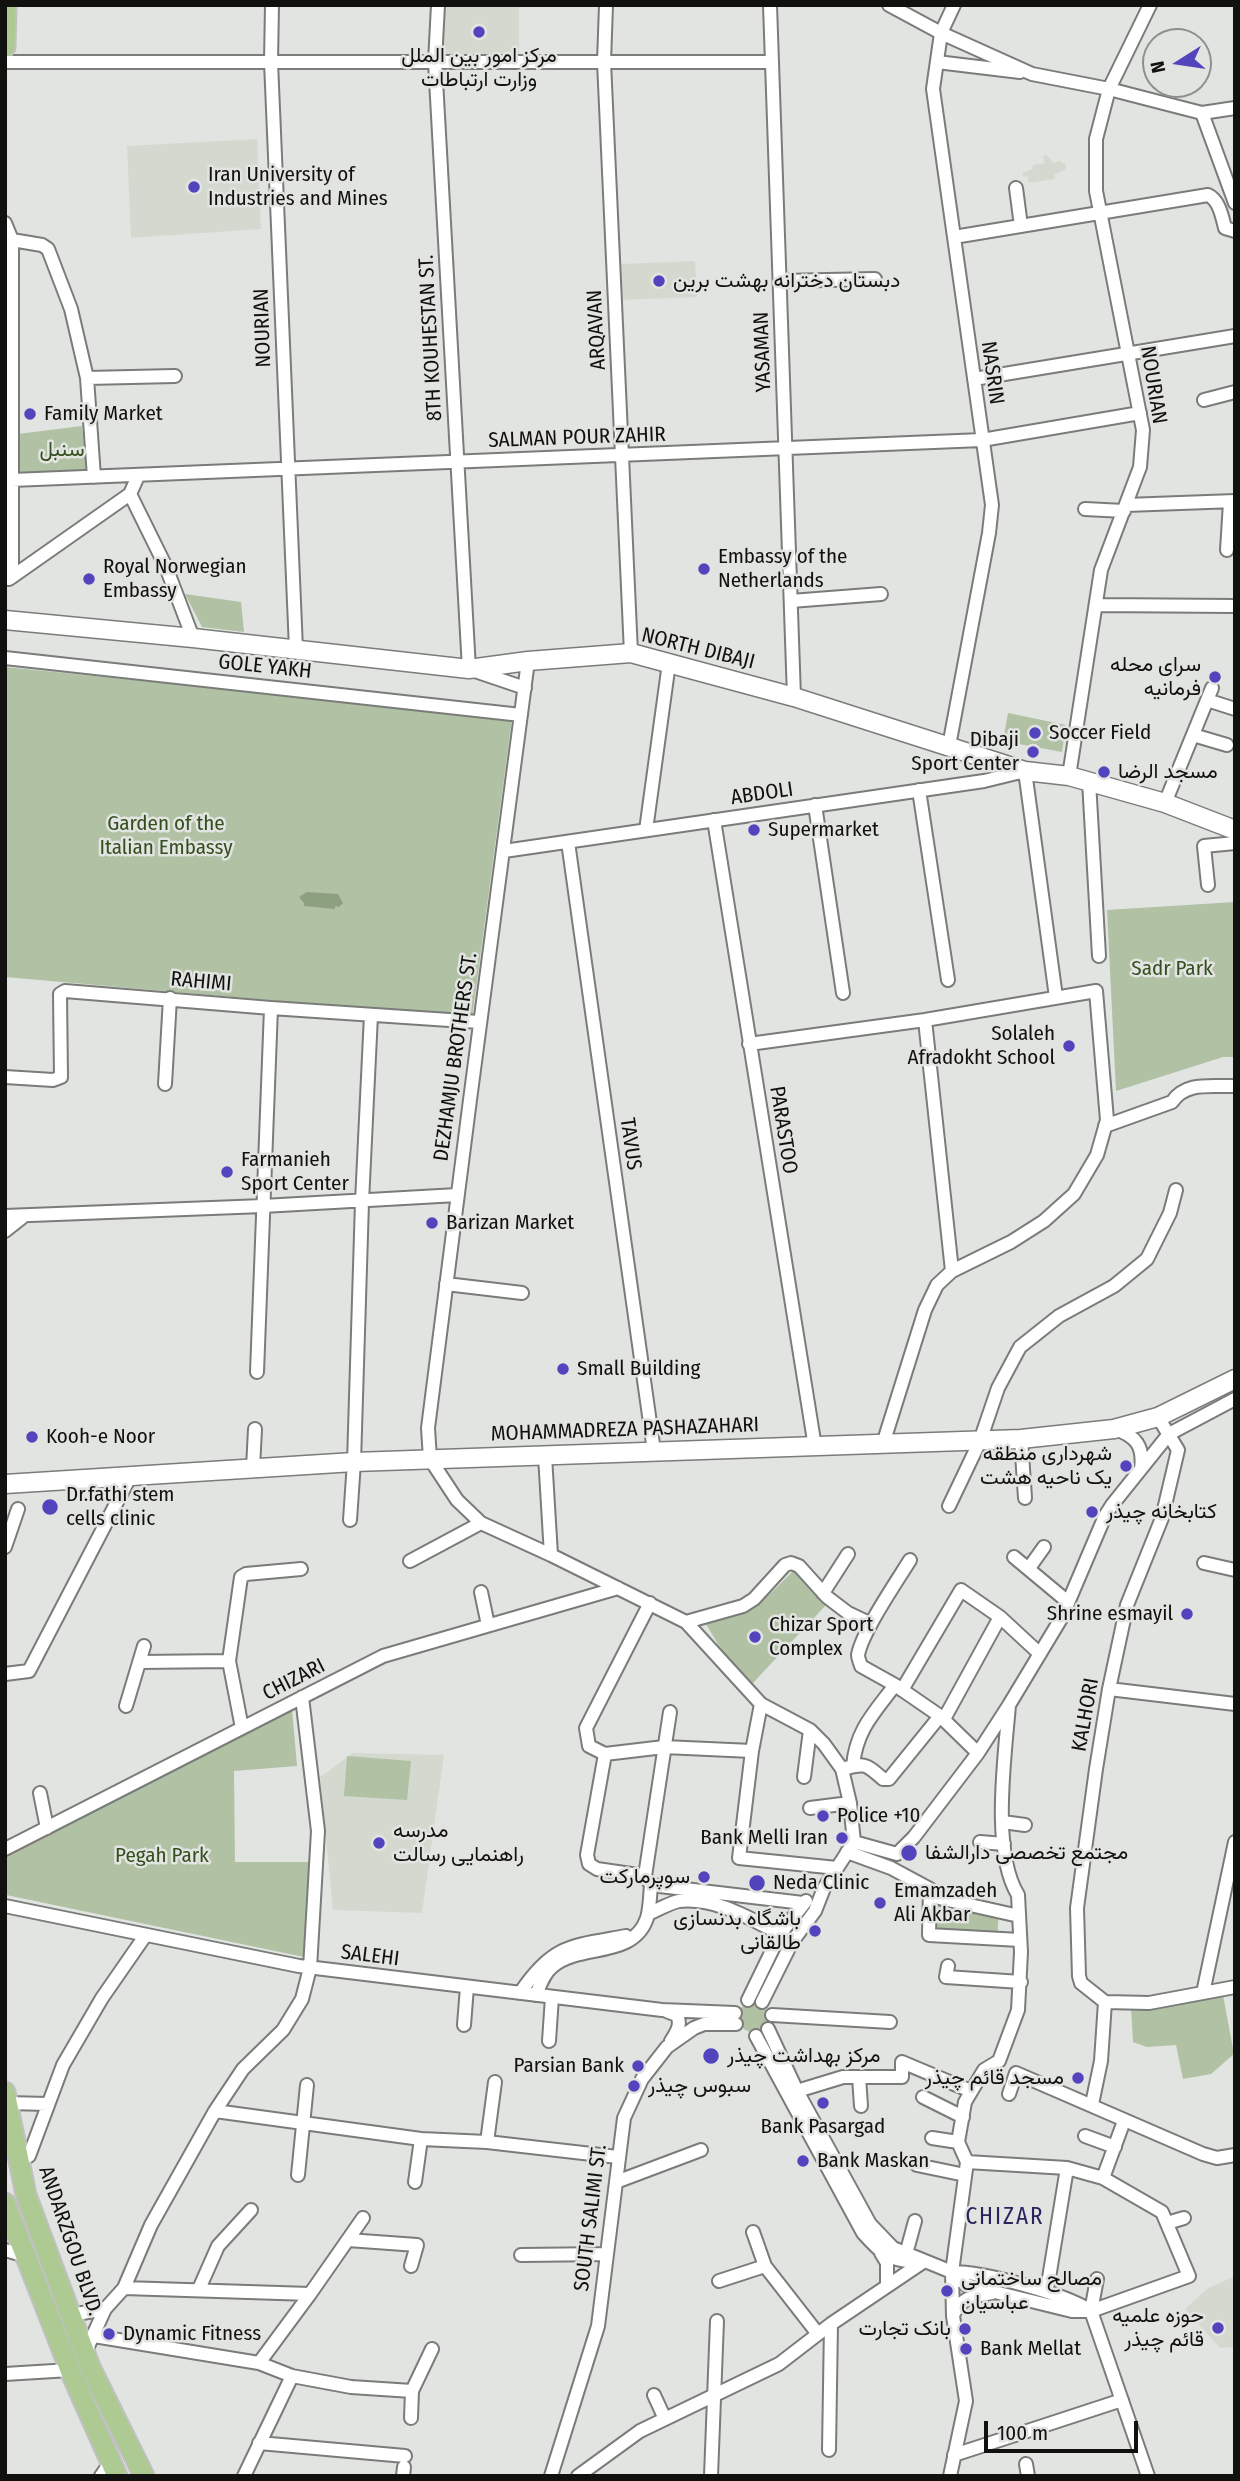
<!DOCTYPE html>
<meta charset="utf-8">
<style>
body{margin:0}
#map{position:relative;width:1240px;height:2481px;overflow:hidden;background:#e2e4e1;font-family:"Fira Sans Condensed",sans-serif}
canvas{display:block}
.frame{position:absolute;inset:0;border:7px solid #111110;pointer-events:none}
.north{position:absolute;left:1142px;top:28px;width:70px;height:70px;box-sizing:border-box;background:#e2e4e1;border:2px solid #8e908d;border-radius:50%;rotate:258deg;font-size:19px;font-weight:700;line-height:28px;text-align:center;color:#111110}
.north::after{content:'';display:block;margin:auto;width:24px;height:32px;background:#5244bc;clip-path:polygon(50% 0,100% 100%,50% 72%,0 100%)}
.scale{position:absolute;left:984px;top:2421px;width:154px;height:32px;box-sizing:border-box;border:4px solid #111110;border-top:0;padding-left:9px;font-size:21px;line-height:24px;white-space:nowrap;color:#111110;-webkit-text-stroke:5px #e2e4e1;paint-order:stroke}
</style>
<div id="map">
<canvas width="1240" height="2481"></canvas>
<div class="frame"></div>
<div class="north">N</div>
<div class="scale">100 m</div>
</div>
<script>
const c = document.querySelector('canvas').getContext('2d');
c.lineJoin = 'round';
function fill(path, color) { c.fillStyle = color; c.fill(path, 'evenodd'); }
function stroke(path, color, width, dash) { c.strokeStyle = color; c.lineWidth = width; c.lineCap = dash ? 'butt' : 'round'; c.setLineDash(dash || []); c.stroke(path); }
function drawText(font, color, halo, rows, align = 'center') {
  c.font = font + ' "Fira Sans Condensed",Vazirmatn,sans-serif'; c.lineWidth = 5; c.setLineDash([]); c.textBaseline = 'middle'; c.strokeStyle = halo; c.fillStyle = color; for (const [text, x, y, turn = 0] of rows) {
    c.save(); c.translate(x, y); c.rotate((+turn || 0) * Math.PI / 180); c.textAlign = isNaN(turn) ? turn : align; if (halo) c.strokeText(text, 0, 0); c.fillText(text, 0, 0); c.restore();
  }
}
fill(new Path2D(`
 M440,5H519V59L438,60Z
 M257,139L261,229L131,238L127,146Z
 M1047,155L1053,163L1060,161L1066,165L1065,170L1054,175L1055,179L1028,183V176L1024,177L1022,173L1032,169L1033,165L1044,163L1043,156Z
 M695,261L697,297L621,300L620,264Z
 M353,1753L444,1755L422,1913L333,1910L320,1777Z
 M1235,2276V2347L1220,2348L1185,2309L1208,2288Z`), '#d4d9d0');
fill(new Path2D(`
 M82,426L87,471L19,473L18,434Z
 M185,594L241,602L244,632L202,627Z
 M5,667L512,718L472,1018L5,977Z
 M1008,713L1066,725L1062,752L1003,741Z
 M1235,902V1057H1223L1116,1091L1107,910Z
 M794,1570L827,1604L752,1684L722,1651L706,1624C717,1615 730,1618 742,1613C763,1603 778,1586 794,1570Z
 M292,1709L297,1766L234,1771L235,1862H312L304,1957L6,1895L5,1858Z
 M347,1756L411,1761L407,1800L344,1796Z
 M934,1899L999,1914L997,1937L933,1933Z
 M1223,1995L1234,2054L1211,2074L1183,2079L1176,2045L1147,2047L1133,2042L1131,2007Z
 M738 2017a15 15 0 1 1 30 0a15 15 0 1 1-30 0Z`), '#b0c1a4');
fill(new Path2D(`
 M307,892L338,894L343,903L339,907L335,906V909L304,906V903L299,897Z`), '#8da180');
const street = new Path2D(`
 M272,5L271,62L296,649
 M438,5L435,62L469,669L525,688
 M606,5L604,62L631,653
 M770,5L794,697
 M889,5L941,33L1032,74L1109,89L1202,113L1235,108
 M5,62H772
 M937,62L1020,72
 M1202,113L1235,203
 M1016,188L1021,226
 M5,223L12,240V577
 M954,237L1208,195C1219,200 1222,216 1225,228L1235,231
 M12,240L42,245L48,249L71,309L87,378L94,477
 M780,281L875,279
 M87,378L175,376
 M974,379L1235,336
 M1204,400L1235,392
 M12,480L982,440L1140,413
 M130,494L166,567L193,638
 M1126,505L1235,501
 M1085,509L1124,511
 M1227,550L1230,502
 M9,579L130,494L138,476
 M791,601L881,594
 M1097,605L1235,606
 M5,658L521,715
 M528,661C494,917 460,1172 428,1428L430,1459L457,1500L481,1523L551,1555L686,1622L761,1704L810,1730L824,1744L842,1769L850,1803L854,1842
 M1207,700L1235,709
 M1193,735L1227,745
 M949,746L989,533L992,505L933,89L941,33L954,5
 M1069,776L1101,570L1140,467L1143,430L1096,191V139L1109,89L1150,5
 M1089,781L1099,956
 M919,790L948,980
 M1165,803L1212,688
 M815,805L843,993
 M714,820L815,1447
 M646,830L669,663
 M568,842L654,1451
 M504,851L984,781L1025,771L1056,997
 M1208,885L1204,846L1235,843
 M925,1020L952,1271
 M749,1044L925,1020L1096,991L1107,1120L1097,1155L1074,1194L1044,1221L1011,1242L952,1271L937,1285L925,1310L883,1444
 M5,1077L53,1080L61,1077L60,994L65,991L271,1008L479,1022
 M165,1084L170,998
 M1105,1126L1172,1102C1186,1081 1211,1087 1235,1086
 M5,1216L263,1206L457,1195
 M5,1231L24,1216
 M446,1284L522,1293
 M257,1372L271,1008
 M1115,1429C1136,1436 1144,1446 1141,1469
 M1021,1439L1025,1498
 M545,1456L551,1555
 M253,1468L255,1429
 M949,1506L980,1441L998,1388L1020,1347L1059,1316L1114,1286L1147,1259L1170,1213L1176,1190
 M350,1520L354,1462L362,1202L371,1015
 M5,1547L18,1509
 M1014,1557L1068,1602
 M910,1560C897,1581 862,1632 858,1655C858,1659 860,1662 861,1666L895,1685L940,1716L978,1753
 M410,1561L481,1523
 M1204,1563L1235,1570
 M1029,1568L1044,1547
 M481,1592L488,1625
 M823,1593L848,1554
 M686,1622L743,1606L754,1599L785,1565L791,1563L799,1566L827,1597L848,1613L871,1624
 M139,1662L229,1661
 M5,1674L29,1671L131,1475
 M1109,1689L1235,1704
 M902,1690L961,1590L1000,1617L1040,1654
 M761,1704L752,1751L739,1858L837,1868
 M126,1706L144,1646
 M944,1719L1000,1617
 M242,1728L229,1661L241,1577L246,1574L301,1569
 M605,1754L589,1746L586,1728L650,1603
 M605,1754L587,1855L589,1864L597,1869L645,1876
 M605,1754L664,1747L752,1751
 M853,1766C856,1730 874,1713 895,1685
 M842,1769C865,1763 865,1763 883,1779H889L940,1716
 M804,1777L810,1730
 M40,1793L47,1828
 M810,1808L850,1803
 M1003,1822L1025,1825
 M854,1842L897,1854
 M980,1842L1004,1844
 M5,1849L383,1656L618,1588
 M847,1852L891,1868L930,1889L929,1935L1020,1940
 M897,1854L914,1837L978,1753L1009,1705L1062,1617L1105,1516L1112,1505L1169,1434L1235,1399
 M645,1876L670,1712
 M651,1885L803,1903
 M930,1896L1019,1916
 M5,1906L299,1966L662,2010L735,2013
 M648,1914C658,1910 669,1903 679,1901C715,1897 749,1918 780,1934
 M948,1966L946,1977L1021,1982
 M520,1993C553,1944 571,1946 626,1936
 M1203,1993L1235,1842
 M536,1995C540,1985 544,1973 553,1966C581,1943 633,1959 647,1918C650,1908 650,1895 651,1885L645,1876
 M748,2000L780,1934L806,1901
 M762,2002L792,1942L815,1911L824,1888L852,1845
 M1105,2002L1081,1983L1079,1976L1077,1908L1096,1769L1109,1689L1127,1605L1162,1518L1178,1450L1158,1417
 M1105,2002L1149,2003L1235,1987
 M666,2011L677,2015C682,2025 676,2033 671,2041
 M772,2015L890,2022
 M464,2025L467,1987
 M768,2029L797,2091L870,2224L893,2248L952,2272L966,2285L1072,2311H1091L1189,2276L1162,2212L1103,2178L1067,2168L967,2162
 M756,2036L863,2233C880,2252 888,2261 916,2262
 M549,2041L552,1997
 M859,2077L861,2106
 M797,2091L843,2077H902V2062L971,2091
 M1009,2094L1016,2073L1203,2154L1217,2158L1235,2155
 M923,2097L963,2117
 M7,2103L48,2104
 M1092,2104L1101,2061L1105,2002
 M215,2111L421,2139L487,2142L618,2157
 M1085,2136L1115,2147
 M932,2138L958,2142
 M487,2142L495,2082
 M29,2156L63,2065L102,1998L145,1936
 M917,2165L965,2175
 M298,2175L307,2085
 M1103,2178L1124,2121
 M415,2182L421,2139
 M616,2182L701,2150
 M1167,2223L1184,2218
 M753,2232L765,2266L818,2334
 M348,2240L417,2245L411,2266
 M5,2250L26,2256
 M881,2253L887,2263V2286
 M906,2254L915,2221
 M521,2255L607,2254
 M952,2272C984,2272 1063,2293 1091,2311L1148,2476
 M719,2281L765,2266
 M1048,2284L1067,2168
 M124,2288L310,2294
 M199,2289L218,2246L251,2210
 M1091,2311L1097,2279
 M71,2315L105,2309
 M953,2315C963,2296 972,2297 992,2293
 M94,2336L259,2363L292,2376L351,2387L412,2391
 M85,2353L105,2309L124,2288L151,2225L215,2111L243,2069L283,2030L302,1999L310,1968L318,1831L302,1697
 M259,2363L310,2294L363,2218
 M5,2374L70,2370
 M654,2395L665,2419
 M411,2418L412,2391L432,2349
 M259,2443L405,2456
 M829,2450L831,2324
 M954,2455L1122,2400
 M1026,2464L1028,2476
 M101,2476L110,2463
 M244,2476L292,2376
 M403,2476L404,2467
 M551,2476L598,2326L624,2118L642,2079L667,2047L694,2028L704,2024H736
 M578,2476L640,2431L779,2364L831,2324L923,2262
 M711,2476L717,2321
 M950,2476L966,2401L953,2316L952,2272L967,2162L958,2142L965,2102L984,2070L999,2061L1018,2010L1021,1952L1018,1895C991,1851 1005,1756 1009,1705`);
const secondary = new Path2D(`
 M5,620L193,638L469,669L528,661L631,653L794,697L1025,771L1069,776L1165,803L1235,830
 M5,1484L354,1462L1021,1439L1114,1429L1158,1417L1235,1379`);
const primary = new Path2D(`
 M5,47L6,5
 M5,2092L26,2195L90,2367L144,2476
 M5,2203L72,2375L117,2476`);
stroke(street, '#7a7c79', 16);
stroke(secondary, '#7a7c79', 21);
stroke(primary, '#c1c1c1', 23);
stroke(street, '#fff', 12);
stroke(secondary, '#fff', 18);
stroke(primary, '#acca92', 19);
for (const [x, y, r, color] of [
 [479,32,7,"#5244bc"],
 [194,187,7,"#5244bc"],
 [659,281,7,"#5244bc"],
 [30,414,7,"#5244bc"],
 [704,569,7,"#5244bc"],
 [89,579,7,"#5244bc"],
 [1215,677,7,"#5244bc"],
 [1035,733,7,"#5244bc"],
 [1033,752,7,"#5244bc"],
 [1104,772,7,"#5244bc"],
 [754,830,7,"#5244bc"],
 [1069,1046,7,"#5244bc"],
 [227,1172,7,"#5244bc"],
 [432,1223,7,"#5244bc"],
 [563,1369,7,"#5244bc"],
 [32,1437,7,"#5244bc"],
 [1126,1466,7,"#5244bc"],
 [50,1507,9,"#5244bc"],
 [1092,1512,7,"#5244bc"],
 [1187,1614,7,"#5244bc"],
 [755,1637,7,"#5244bc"],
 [823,1816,7,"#5244bc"],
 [842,1838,7,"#5244bc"],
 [379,1843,7,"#5244bc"],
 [909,1853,9,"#5244bc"],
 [704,1877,7,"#5244bc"],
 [757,1883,9,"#5244bc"],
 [880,1903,7,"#5244bc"],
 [815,1931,7,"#5244bc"],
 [711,2056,9,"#5244bc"],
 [638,2066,7,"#5244bc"],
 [1078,2078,7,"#5244bc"],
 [634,2086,7,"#5244bc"],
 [823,2103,7,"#5244bc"],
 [803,2161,7,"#5244bc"],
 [947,2291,7,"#5244bc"],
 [1218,2328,7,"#5244bc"],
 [965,2329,7,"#5244bc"],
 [109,2334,7,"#5244bc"],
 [966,2349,7,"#5244bc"]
]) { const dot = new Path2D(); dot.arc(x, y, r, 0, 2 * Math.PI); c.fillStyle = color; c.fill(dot); stroke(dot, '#e2e4e1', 2.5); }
drawText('21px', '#111110', '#e2e4e1', [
 ["مرکز امور بین الملل",479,56,"center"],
 ["وزارت ارتباطات",479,80,"center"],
 ["Iran University of",208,175],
 ["Industries and Mines",208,199],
 ["دبستان دخترانه بهشت برین",673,281],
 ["Family Market",44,414],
 ["Embassy of the",718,557],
 ["Netherlands",718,581],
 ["Royal Norwegian",103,567],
 ["Embassy",103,591],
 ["سرای محله",1201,665,"right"],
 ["فرمانیه",1201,689,"right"],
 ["Soccer Field",1049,733],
 ["Dibaji",1019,740,"right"],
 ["Sport Center",1019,764,"right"],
 ["مسجد الرضا",1118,772],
 ["Supermarket",768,830],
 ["Solaleh",1055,1034,"right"],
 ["Afradokht School",1055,1058,"right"],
 ["Farmanieh",241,1160],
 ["Sport Center",241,1184],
 ["Barizan Market",446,1223],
 ["Small Building",577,1369],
 ["Kooh-e Noor",46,1437],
 ["شهرداری منطقه",1112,1454,"right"],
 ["یک ناحیه هشت",1112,1478,"right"],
 ["Dr.fathi stem",66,1495],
 ["cells clinic",66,1519],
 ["کتابخانه چیذر",1106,1512],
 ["Shrine esmayil",1173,1614,"right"],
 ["Chizar Sport",769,1625],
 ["Complex",769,1649],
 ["Police +10",837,1816],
 ["مدرسه",393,1831],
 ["راهنمایی رسالت",393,1855],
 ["Bank Melli Iran",828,1838,"right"],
 ["مجتمع تخصصی دارالشفا",925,1853],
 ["سوپرمارکت",690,1877,"right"],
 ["Neda Clinic",773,1883],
 ["Emamzadeh",894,1891],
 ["Ali Akbar",894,1915],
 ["باشگاه بدنسازی",801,1919,"right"],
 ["طالقانی",801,1943,"right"],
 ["مرکز بهداشت چیذر",727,2056],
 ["Parsian Bank",624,2066,"right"],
 ["مسجد قائم چیذر",1064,2078,"right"],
 ["سبوس چیذر",648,2086],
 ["Bank Pasargad",823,2127,"center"],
 ["Bank Maskan",817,2161],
 ["مصالح ساختمانی",961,2279],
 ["عباسیان",961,2303],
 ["حوزه علمیه",1204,2316,"right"],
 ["قائم چیذر",1204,2340,"right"],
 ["بانک تجارت",951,2329,"right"],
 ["Dynamic Fitness",123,2334],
 ["Bank Mellat",980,2349]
], 'left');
drawText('21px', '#111110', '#e2e4e1', [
 ["NOURIAN",263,328,-92],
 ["ARQAVAN",597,330,-93],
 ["8TH KOUHESTAN ST.",431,338,-93],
 ["YASAMAN",763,352,-92],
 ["NASRIN",992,373,82],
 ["NOURIAN",1153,385,81],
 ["SALMAN POUR ZAHIR",577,438,-2],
 ["NORTH DIBAJI",698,649,14],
 ["GOLE YAKH",265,667,6],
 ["ABDOLI",762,794,-8],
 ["RAHIMI",201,982,5],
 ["DEZHAMJU BROTHERS ST.",456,1057,-82],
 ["PARASTOO",783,1130,81],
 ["TAVUS",630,1144,82],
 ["MOHAMMADREZA PASHAZAHARI",625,1430,-2],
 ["CHIZARI",294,1680,-27],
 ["KALHORI",1086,1715,-80],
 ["SALEHI",370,1956,7],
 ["SOUTH SALIMI ST.",591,2218,-83],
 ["ANDARZGOU BLVD.",70,2241,71]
]);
drawText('21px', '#344f1d', '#e2e4e1', [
 ["سنبل",62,450],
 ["Garden of the",166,824],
 ["Italian Embassy",166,848],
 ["Sadr Park",1172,969],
 ["Pegah Park",162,1856]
]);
c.letterSpacing = '2px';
drawText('23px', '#29245e', '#e2e4e1', [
 ["CHIZAR",1005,2218]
]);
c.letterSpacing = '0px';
</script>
